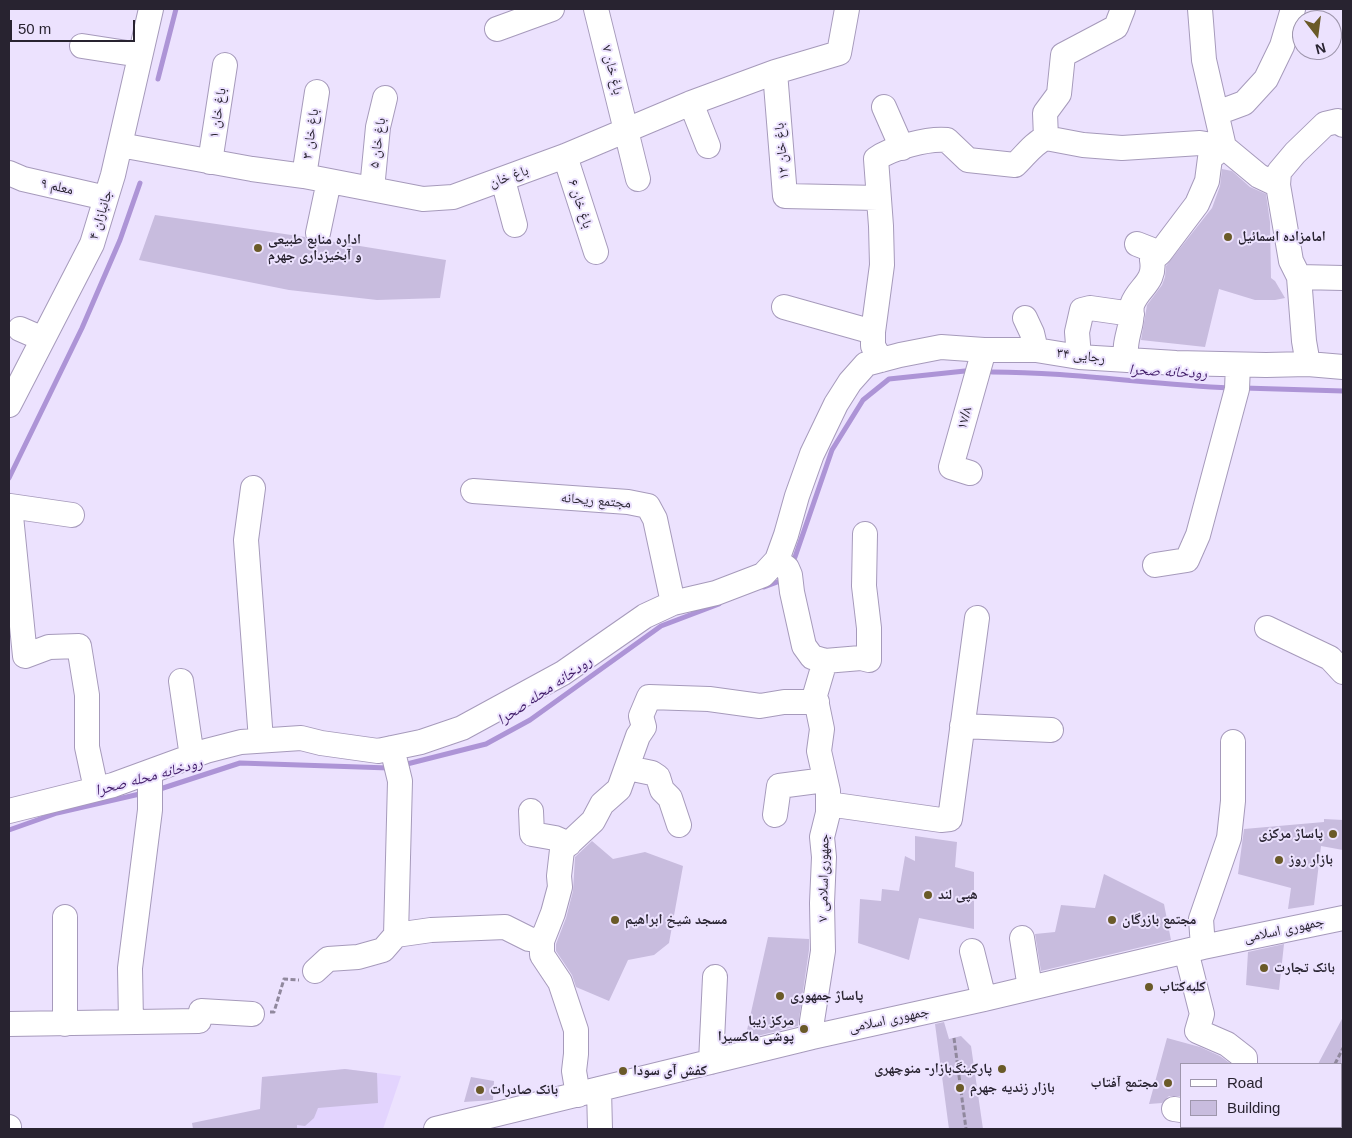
<!DOCTYPE html>
<meta charset="utf-8">
<style>
body{margin:0}
#map{position:relative;width:1352px;height:1138px;overflow:hidden;background:#ece2fe;font-family:Helvetica,sans-serif}
canvas{display:block}
.frame{position:absolute;inset:0;border:10px solid #282330;pointer-events:none}
.legend{position:absolute;left:1180px;top:1063px;width:162px;height:65px;box-sizing:border-box;background:#ece2fe;border:1px solid #9e96ac;margin:0;padding:6px 9px;list-style:none;font-size:15px;color:#282330}
.legend li{display:flex;align-items:center;gap:10px;height:25px}
.legend b{width:25px;border:1px solid #9e96ac}
.north{position:absolute;left:1292px;top:10px;width:50px;height:50px;box-sizing:border-box;background:#ece2fe;border:1px solid #9e96ac;border-radius:50%;rotate:165deg;font-size:14px;font-weight:700;line-height:20px;text-align:center;color:#282330}
.north::after{content:'';display:block;margin:auto;width:18px;height:22px;background:#6a5a28;clip-path:polygon(50% 0,100% 100%,50% 72%,0 100%)}
.scale{position:absolute;left:10px;top:20px;width:125px;height:22px;box-sizing:border-box;border:2px solid #282330;border-top:0;padding-left:6px;font-size:15px;line-height:18px;white-space:nowrap;color:#282330;-webkit-text-stroke:4px #ece2fe;paint-order:stroke}
</style>
<div id="map">
<canvas width="1352" height="1138"></canvas>
<div class="frame"></div>
<ul class="legend">
<li><b style="height:6px;background:#fff"></b>Road</li>
<li><b style="height:14px;background:#c8bcde"></b>Building</li>
</ul>
<div class="north">N</div>
<div class="scale">50 m</div>
</div>
<script>
const c = document.querySelector('canvas').getContext('2d');
c.lineJoin = 'round';
function fill(path, color) { c.fillStyle = color; c.fill(path, 'evenodd'); }
function stroke(path, color, width, dash) { c.strokeStyle = color; c.lineWidth = width; c.lineCap = dash ? 'butt' : 'round'; c.setLineDash(dash || []); c.stroke(path); }
function drawText(font, color, halo, rows, align = 'center') {
  c.font = font + ' Helvetica,"Noto Naskh Arabic",sans-serif'; c.lineWidth = 4; c.setLineDash([]); c.textBaseline = 'middle'; c.strokeStyle = halo; c.fillStyle = color; for (const [text, x, y, turn = 0] of rows) {
    c.save(); c.translate(x, y); c.rotate((+turn || 0) * Math.PI / 180); c.textAlign = isNaN(turn) ? turn : align; if (halo) c.strokeText(text, 0, 0); c.fillText(text, 0, 0); c.restore();
  }
}
fill(new Path2D(`
 M345,1069L401,1076L383,1129H259L262,1077Z`), '#e3d4fe');
stroke(new Path2D(`
 M158,79L176,9
 M992,372C1072,372 1151,385 1230,388
 M1244,388L1343,391
 M9,478L82,328L120,240L140,183
 M791,563L795,557L832,450L863,400L889,379L965,371
 M764,587L780,581L782,577
 M403,765L486,744L530,720L661,626L719,604
 M157,790L240,763L389,768
 M9,830L57,813L144,793`), '#ad94d6', 5);
fill(new Path2D(`
 M1222,169L1232,171L1250,187L1266,194L1270,222L1271,278L1275,281L1285,298L1275,300H1255L1219,289L1205,347L1141,340L1147,305L1162,285L1165,277L1166,266L1212,208L1220,186Z
 M155,215L305,237L308,243L316,246H323L329,241L446,260L440,298L377,300L289,290L139,260Z
 M1324,819L1343,820V850L1321,846L1314,905L1288,909L1291,888L1238,874L1244,829L1324,822Z
 M915,836L957,842L955,867L974,872V929L919,918L909,960L858,943L860,899L881,901L882,889L899,891L905,856L915,861Z
 M592,841L613,859L645,852L683,866L669,943L654,955L628,960L609,1001L576,987L572,975L556,951V944L566,918L573,891L575,857Z
 M1104,874L1164,904L1171,940L1041,971L1035,934L1055,932L1061,905L1095,908Z
 M768,937L809,939V950L798,1026L745,1039Z
 M1284,944L1279,990L1246,985L1248,952Z
 M1343,1017V1064H1318Z
 M944,1022L949,1039L961,1036L971,1046L983,1129H949L935,1024Z
 M1167,1038L1200,1047L1220,1056L1231,1064H1181V1096H1169L1162,1103L1149,1104Z
 M345,1069L377,1073L378,1103L318,1108L314,1118L305,1126L297,1125V1129H193L192,1123L260,1109L262,1077Z
 M471,1077L494,1081L493,1100L464,1102Z`), '#c8bcde');
const minor = new Path2D(`
 M596,9L638,179
 M1123,9L1116,27L1063,55L1059,94L1045,113L1046,138L1083,145L1122,148L1200,143L1224,147
 M1200,9L1204,60L1224,147L1259,176L1278,185L1291,261L1299,277L1304,341L1308,364
 M497,29L552,9
 M82,46L140,55
 M775,72L785,196L878,198
 M691,103L708,146
 M884,107L902,148
 M1217,113L1244,103L1266,79L1282,46L1293,9
 M120,145L252,169L304,176L423,199L453,197L565,156L691,103L775,72L839,53L847,9
 M565,156L596,252
 M210,162L225,65
 M9,173L23,179L106,198
 M304,176L317,92
 M503,180L515,225
 M1278,185L1279,172L1295,153L1325,124L1338,121L1343,125
 M372,189L378,127L385,98
 M318,233L329,181
 M1137,244L1160,253L1197,204L1207,181L1210,158L1224,147
 M1299,277L1343,278
 M784,307L873,332
 M1025,318L1032,333L1036,350
 M20,329L43,339
 M1079,357L1077,332L1082,310L1090,308L1132,314
 M881,360L873,346V332L882,265L881,226L876,159C891,148 928,138 947,140L968,160L1015,165C1025,156 1033,143 1046,138
 M1127,360C1123,346 1129,334 1131,321C1132,316 1131,310 1132,305C1138,287 1156,283 1152,260L1160,253
 M9,405L92,244L113,175L151,9
 M970,473L951,467L984,350
 M253,488L246,540L261,740
 M473,491L628,502L648,506L655,519L673,603
 M72,515L10,506L25,656L49,647L79,646L87,695V747L96,789
 M777,560L787,568L790,575L792,592L804,646L812,657L825,661L815,695L822,729L819,751L828,791V813L822,837L824,857L822,903L823,951L812,1021V1037
 M1155,565L1187,560L1198,535L1237,389L1238,365
 M1267,628L1330,658L1343,672
 M825,661L861,658L869,660V628L864,586L865,534
 M181,681L192,757
 M962,726L1051,730
 M628,768L652,773L658,777L662,790L670,798L679,825
 M828,804L941,820L950,819L977,618
 M9,811L113,785L206,751L241,742L301,738L321,743L378,751L421,742L462,728L563,673L645,616L673,603L716,593L763,575L777,560L786,535L797,496L812,454L836,404L850,382L866,364L900,355L941,347L984,350H1036L1079,357L1176,363L1266,365L1308,364L1343,367
 M531,811L532,834L555,838L569,844
 M775,815L779,786L825,780
 M65,917V1024
 M396,935L431,930L505,927L529,939L542,941V955L560,982L576,1030V1054L574,1071L578,1095
 M1022,938L1030,988
 M542,941L553,913L560,887L559,876L562,850L593,821L602,804L619,789L638,736L644,727L641,716L649,697L709,699L760,706L784,702H817
 M1203,947L1201,919L1229,838L1233,801V742
 M972,951L984,999
 M1186,951L1202,1014L1197,1031L1227,1044L1245,1058V1064
 M315,971L328,959L358,957L383,950L396,935L400,781L392,748
 M131,1022L130,968L150,810V772
 M9,1024L199,1021L201,1011L252,1014
 M711,1062L715,977
 M599,1089L600,1129
 M1174,1109L1181,1110
 M9,1127V1129
 M436,1129L812,1037L984,999L1203,947L1343,918`);
stroke(minor, '#a69abb', 26);
stroke(new Path2D(`
 M270,1012H274L284,979L299,980
 M954,1038L966,1129
 M1335,1064L1343,1048
 M1303,1129L1304,1127`), '#90889d', 3, [5, 2.5]);
stroke(minor, '#fff', 24);
for (const [x, y, r, color] of [
 [1228,237,5,"#6a5a28"],
 [258,248,5,"#6a5a28"],
 [1333,834,5,"#6a5a28"],
 [1279,860,5,"#6a5a28"],
 [928,895,5,"#6a5a28"],
 [615,920,5,"#6a5a28"],
 [1112,920,5,"#6a5a28"],
 [1264,968,5,"#6a5a28"],
 [1149,987,5,"#6a5a28"],
 [780,996,5,"#6a5a28"],
 [804,1029,5,"#6a5a28"],
 [1002,1069,5,"#6a5a28"],
 [623,1071,5,"#6a5a28"],
 [1168,1083,5,"#6a5a28"],
 [960,1088,5,"#6a5a28"],
 [480,1090,5,"#6a5a28"]
]) { const dot = new Path2D(); dot.arc(x, y, r, 0, 2 * Math.PI); c.fillStyle = color; c.fill(dot); stroke(dot, '#ece2fe', 2); }
drawText('14px', '#282330', '#ece2fe', [
 ["باغ خان ۷",612,70,76],
 ["باغ خان ۱",218,113,-81],
 ["باغ خان ۳",311,134,-82],
 ["باغ خان ۵",378,143,-82],
 ["باغ خان ۱۲",782,151,-95],
 ["باغ خان",509,177,-19],
 ["معلم ۹",57,187,13],
 ["باغ خان ۶",580,204,72],
 ["جانبازان ۴",101,215,-73],
 ["رجایی ۳۴",1081,356,7],
 ["۱۷/۸",965,418,-74],
 ["مجتمع ریحانه",596,501,5],
 ["جمهوری‌اسلامی ۷",824,878,-89],
 ["جمهوری اسلامی",1284,930,-12],
 ["جمهوری اسلامی",889,1020,-12]
]);
drawText('bold 14px', '#282330', '#ece2fe', [
 ["امامزاده اسمائیل",1238,237],
 ["اداره منابع طبیعی",268,240],
 ["و آبخیزداری جهرم",268,256],
 ["پاساژ مرکزی",1323,834,"right"],
 ["بازار روز",1289,860],
 ["هپی لند",938,895],
 ["مسجد شیخ ابراهیم",625,920],
 ["مجتمع بازرگان",1122,920],
 ["بانک تجارت",1274,968],
 ["کلبه‌کتاب",1159,987],
 ["پاساژ جمهوری",790,996],
 ["مرکز زیبا",794,1021,"right"],
 ["پوشی ماکسیرا",794,1037,"right"],
 ["پارکینگ‌بازار- منوچهری",992,1069,"right"],
 ["کفش آی سودا",633,1071],
 ["مجتمع آفتاب",1158,1083,"right"],
 ["بازار زندیه جهرم",970,1088],
 ["بانک صادرات",490,1090]
], 'left');
drawText('italic 15px', '#401b68', '#ece2fe', [
 ["رودخانه صحرا",1168,372,3],
 ["رودخانه محله صحرا",545,691,-34],
 ["رودخانه محله صحرا",149,777,-15]
]);
</script>
